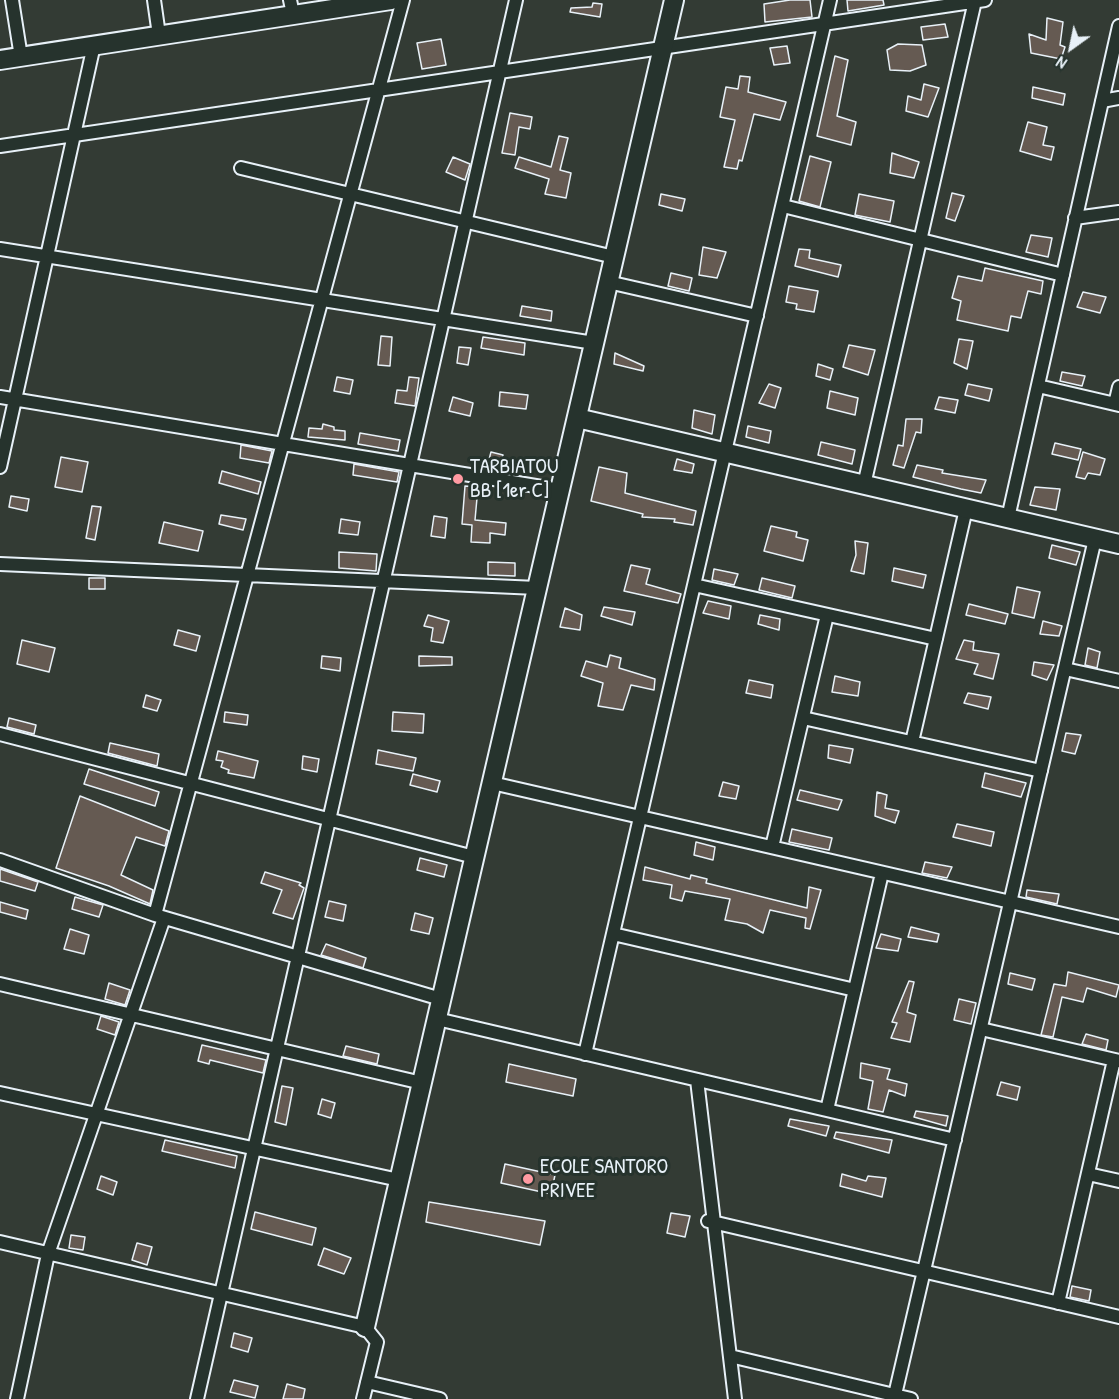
<!DOCTYPE html>
<style>
body{margin:0}
#map{position:relative;width:1119px;height:1399px;overflow:hidden;background:#333b34;font-family:"Patrick Hand",sans-serif}
canvas{display:block}
.north{position:absolute;left:1041px;top:18px;width:60px;height:60px;-webkit-text-stroke:4px #26332d;paint-order:stroke;rotate:213deg;font-size:16px;font-weight:700;line-height:24px;text-align:center;color:#e8f1f8}
.north::after{content:'';display:block;margin:auto;width:21px;height:27px;background:#e8f1f8;clip-path:polygon(50% 0,100% 100%,50% 72%,0 100%)}
</style>
<div id="map">
<canvas width="1119" height="1399"></canvas>
<div class="north">N</div>
</div>
<script>
const c = document.querySelector('canvas').getContext('2d');
c.lineJoin = 'round';
function fill(path, color) { c.fillStyle = color; c.fill(path, 'evenodd'); }
function stroke(path, color, width, dash) { c.strokeStyle = color; c.lineWidth = width; c.lineCap = dash ? 'butt' : 'round'; c.setLineDash(dash || []); c.stroke(path); }
function drawText(font, color, halo, rows, align = 'center') {
  c.font = font + ' "Patrick Hand",sans-serif'; c.lineWidth = 6; c.setLineDash([]); c.textBaseline = 'middle'; c.strokeStyle = halo; c.fillStyle = color; for (const [text, x, y, turn = 0] of rows) {
    c.save(); c.translate(x, y); c.rotate((+turn || 0) * Math.PI / 180); c.textAlign = isNaN(turn) ? turn : align; if (halo) c.strokeText(text, 0, 0); c.fillText(text, 0, 0); c.restore();
  }
}
const building = new Path2D(`
 M790,0H810L812,17L765,22L764,4Z
 M847,0H883L884,5L848,11Z
 M593,3L602,4L600,17L570,12L571,8L592,7Z
 M1047,18L1063,22L1060,45L1065,47L1061,59L1031,53L1029,34L1046,40Z
 M945,24L948,37L923,40L921,27Z
 M441,39L446,65L422,69L417,43Z
 M898,44L922,45L926,65L910,71L890,70L887,50Z
 M787,46L790,63L774,65L770,48Z
 M835,56L848,60L837,116L856,122L851,145L817,136Z
 M740,76L750,77L748,92L786,102L780,120L754,114L742,161L739,160L737,169L724,167L735,120L720,117L726,87L738,89Z
 M924,84L939,88L928,117L906,111L908,96L921,100Z
 M1033,87L1065,94L1063,105L1032,98Z
 M510,113L532,117L530,129L519,127L515,155L502,153Z
 M1028,122L1047,127L1043,145L1054,147L1051,160L1020,151Z
 M559,136L568,138L560,170L571,173L566,198L545,194L549,179L515,168L519,157L551,167Z
 M892,153L919,162L914,178L890,173Z
 M810,156L831,162L820,207L799,201Z
 M453,157L470,164L465,180L446,172Z
 M952,193L964,196L955,221L946,218Z
 M661,194L685,199L682,211L659,205Z
 M859,194L894,201L890,222L855,215Z
 M1031,235L1052,238L1048,257L1026,252Z
 M703,247L726,252L717,278L699,275Z
 M799,249L810,250L809,258L841,265L838,277L795,266Z
 M985,268L1043,281L1041,294L1028,291L1021,318L1011,316L1008,331L957,320L961,301L952,298L958,276L982,281Z
 M671,273L692,278L689,291L668,286Z
 M789,286L818,291L814,312L796,309L797,304L786,302Z
 M1083,292L1106,297L1100,313L1077,307Z
 M522,306L552,311L551,321L520,316Z
 M381,336L392,337L390,366L378,365Z
 M483,337L525,343L524,355L481,348Z
 M959,339L973,341L967,369L954,363Z
 M849,345L875,350L868,375L843,367Z
 M459,347L471,348L468,365L457,363Z
 M615,353L644,366L643,371L614,364Z
 M818,364L833,369L830,380L816,376Z
 M1062,372L1085,376L1082,386L1060,381Z
 M337,377L353,380L350,394L334,391Z
 M409,377L419,378L415,406L395,403L397,390L407,391Z
 M769,384L781,388L775,408L759,403Z
 M968,384L992,389L989,401L965,395Z
 M830,391L858,398L855,415L827,408Z
 M500,392L528,395L526,409L499,406Z
 M453,397L473,403L470,416L449,411Z
 M939,397L958,400L955,413L935,409Z
 M694,410L715,415L712,434L692,428Z
 M906,419H922L921,433L916,432L904,468L893,465L898,445L903,446Z
 M323,424L334,427V430L345,431V440L308,437L309,428L322,429Z
 M748,426L771,431L769,443L746,437Z
 M360,433L400,440L398,451L358,444Z
 M821,442L855,450L852,464L818,455Z
 M1055,443L1081,449L1078,460L1052,454Z
 M241,445L272,451L269,463L240,458Z
 M491,452L503,455L499,470L487,467Z
 M1083,452L1105,459L1100,475L1088,473L1085,479L1076,477Z
 M61,457L88,462L82,492L55,487Z
 M677,459L694,464L692,473L674,470Z
 M354,464L399,472L397,482L353,475Z
 M917,465L943,470L942,473L986,480L981,493L961,489L913,477Z
 M599,467L627,473L625,493L696,511L693,525L674,522L675,519L642,517L643,514L591,501Z
 M222,471L261,482L258,494L219,483Z
 M465,486L478,487L475,520L506,523L505,535L490,533V543L471,542L472,525L462,524Z
 M1035,487L1060,489L1056,510L1030,505Z
 M11,496L29,499L27,511L9,507Z
 M92,506L101,507L95,540L86,538Z
 M221,515L246,519L243,530L219,524Z
 M434,516L447,518L445,538L431,536Z
 M341,519L360,522L358,535L339,533Z
 M164,522L203,531L198,551L159,543Z
 M771,526L797,532L796,537L808,540L803,561L764,551Z
 M855,541L868,543L864,574L851,571L856,555Z
 M1052,545L1080,552L1076,565L1049,558Z
 M339,552L377,554L376,571L339,568Z
 M488,562L515,563V576L488,575Z
 M631,565L650,569L646,584L681,594L678,603L624,591Z
 M894,568L926,575L923,588L892,581Z
 M714,569L738,574L734,585L712,580Z
 M89,578H105V589H89Z
 M762,578L795,586L792,598L759,590Z
 M1017,587L1040,592L1034,618L1012,613Z
 M708,601L731,606L729,619L703,613Z
 M969,604L1008,614L1005,624L966,615Z
 M604,607L635,612L632,625L601,616Z
 M565,608L582,615L580,630L560,627Z
 M428,615L449,621L443,643L431,641L433,628L424,626Z
 M760,615L780,619L779,630L758,624Z
 M1043,621L1062,626L1059,636L1040,634Z
 M178,630L200,636L196,651L174,645Z
 M22,640L55,648L49,672L17,664Z
 M964,640L974,642L973,650L999,654L993,679L974,674L978,664L956,659Z
 M1088,648L1100,652L1097,668L1085,665Z
 M610,655L621,658L619,668L655,679L654,690L631,685L623,710L598,706L603,683L581,676L586,661L607,667Z
 M322,656L341,658L340,671L321,668Z
 M419,656L452,657V665L419,666Z
 M1034,662L1054,665L1047,680L1032,675Z
 M835,676L860,682L858,696L832,692Z
 M749,680L773,685L771,698L746,693Z
 M968,693L991,697L988,709L964,703Z
 M146,695L161,700L157,711L143,707Z
 M225,712L248,715L247,725L224,722Z
 M393,712L424,714L423,733L392,731Z
 M9,718L36,725L34,734L7,727Z
 M1066,733L1081,735L1075,754L1062,751Z
 M110,743L159,754L157,766L108,753Z
 M829,745L853,749L850,763L828,758Z
 M378,750L416,758L413,771L376,764Z
 M218,751L258,761L254,778L228,773L229,770L221,767L223,761L216,760Z
 M303,756L319,759L317,772L302,769Z
 M89,769L159,792L155,806L84,784Z
 M985,773L1026,783L1021,797L982,787Z
 M413,774L440,781L437,792L410,785Z
 M723,782L739,786L736,799L719,796Z
 M800,790L842,800L838,810L797,800Z
 M877,792L887,795L885,808L899,811L895,823L875,816Z
 M80,796L169,831L165,846L136,837L121,875L153,890L150,904L109,886L56,868Z
 M957,824L994,832L991,846L953,837Z
 M792,829L832,838L829,850L789,842Z
 M696,842L715,847L713,860L694,855Z
 M420,858L447,865L444,877L417,870Z
 M925,862L952,867L947,878L922,873Z
 M645,867L690,879L691,875L707,879L706,883L807,908L809,887L821,890L810,929L805,928L806,918L770,910L763,933L747,924L725,920L730,899L685,891L682,901L670,898L672,885L643,880Z
 M0,869L38,882L35,891L0,881Z
 M265,872L301,883L299,885L304,888L293,919L273,913L282,890L261,883Z
 M1027,890L1059,894L1057,904L1026,897Z
 M75,897L103,905L99,917L72,909Z
 M329,901L346,905L343,921L325,917Z
 M0,902L28,910L26,919L0,912Z
 M415,913L433,918L429,934L411,930Z
 M911,927L939,934L937,942L908,937Z
 M70,929L89,935L84,954L64,949Z
 M881,934L901,939L898,951L876,948Z
 M326,944L366,958L363,968L321,955Z
 M1068,972L1119,985L1116,997L1087,988L1083,1002L1062,997L1053,1037L1041,1035L1054,984L1066,986Z
 M1010,973L1035,979L1032,990L1008,984Z
 M909,981L914,982L907,1012L916,1015L910,1042L891,1038L897,1023L892,1022Z
 M109,983L130,990L125,1005L105,999Z
 M959,999L976,1003L971,1024L954,1020Z
 M101,1016L119,1022L115,1035L97,1029Z
 M1086,1034L1108,1040L1106,1050L1082,1044Z
 M202,1045L266,1060L263,1073L210,1060L209,1064L198,1061Z
 M346,1046L379,1054L377,1064L343,1056Z
 M861,1063L890,1069L887,1079L907,1084L905,1096L889,1090L883,1112L868,1109L873,1081L860,1078Z
 M509,1064L576,1079L573,1096L506,1082Z
 M1001,1082L1020,1087L1017,1100L997,1095Z
 M282,1086L293,1088L286,1125L275,1122Z
 M322,1099L335,1103L331,1118L318,1114Z
 M916,1111L948,1116L946,1126L914,1117Z
 M790,1119L829,1126L826,1136L788,1126Z
 M836,1132L892,1140L889,1153L834,1138Z
 M165,1140L237,1156L235,1168L162,1151Z
 M505,1164L555,1175L551,1194L501,1183Z
 M842,1174L866,1181L868,1176L886,1178L882,1197L840,1186Z
 M101,1176L117,1182L113,1195L97,1189Z
 M429,1202L545,1221L540,1245L426,1222Z
 M255,1212L316,1228L312,1245L251,1229Z
 M671,1213L690,1216L685,1237L667,1233Z
 M71,1235L85,1237L83,1250L69,1248Z
 M137,1243L152,1247L147,1265L132,1260Z
 M324,1248L351,1258L344,1274L318,1265Z
 M1072,1286L1091,1290L1089,1301L1070,1297Z
 M234,1333L252,1338L248,1352L231,1347Z
 M234,1380L258,1386L255,1398L230,1392Z
 M287,1384L305,1389L303,1399H283Z`);
fill(building, '#655a52');
stroke(building, '#e8f1f8', 1.5);
const street = new Path2D(`
 M12,0L21,57
 M154,0L159,35
 M290,0L293,14
 M1102,101L1119,98
 M0,146L985,0
 M241,168L614,257
 M783,206L1063,275
 M1075,218L1119,212
 M0,249L594,343
 M608,282L757,316
 M1038,386L1119,405
 M0,397L560,490
 M1115,404L1119,387
 M0,467L94,45
 M864,485L975,1
 M1008,518L1119,26
 M0,564L537,588
 M694,585L936,639
 M1065,669L1119,681
 M803,718L1041,771
 M0,734L474,857
 M912,742L966,509
 M492,783L1119,927
 M772,847L827,615
 M0,860L155,915L441,999
 M155,915L403,0
 M613,934L855,990
 M0,984L422,1083
 M437,1019L955,1140
 M981,1029L1119,1061
 M585,1054L830,0
 M697,1080L735,1399
 M0,1093L399,1180
 M827,1110L882,873
 M1088,1174L1119,1181
 M708,1221L1119,1317
 M0,1242L365,1327L377,1342L363,1399
 M1058,1303L1114,1060
 M730,1356L911,1399
 M367,1382L440,1399
 M17,1399L48,1254L164,918
 M197,1399L516,0
 M894,1399L1095,539`);
const secondary = new Path2D(`
 M0,60L391,0
 M577,418L1119,544
 M365,1327L674,0`);
stroke(street, '#e8f1f8', 16);
stroke(secondary, '#e8f1f8', 22);
stroke(street, '#26332d', 12);
stroke(secondary, '#26332d', 18);
for (const [x, y, r, color] of [
 [458,479,6,"#ff9aa2"],
 [528,1179,6,"#ff9aa2"]
]) { const dot = new Path2D(); dot.arc(x, y, r, 0, 2 * Math.PI); c.fillStyle = color; c.fill(dot); stroke(dot, '#26332d', 2); }
drawText('21px', '#e8f1f8', '#26332d', [
 ["TARBIATOU",470,467],
 ["BB [1er C]",470,491],
 ["ECOLE SANTORO",540,1167],
 ["PRIVEE",540,1191]
], 'left');
</script>
